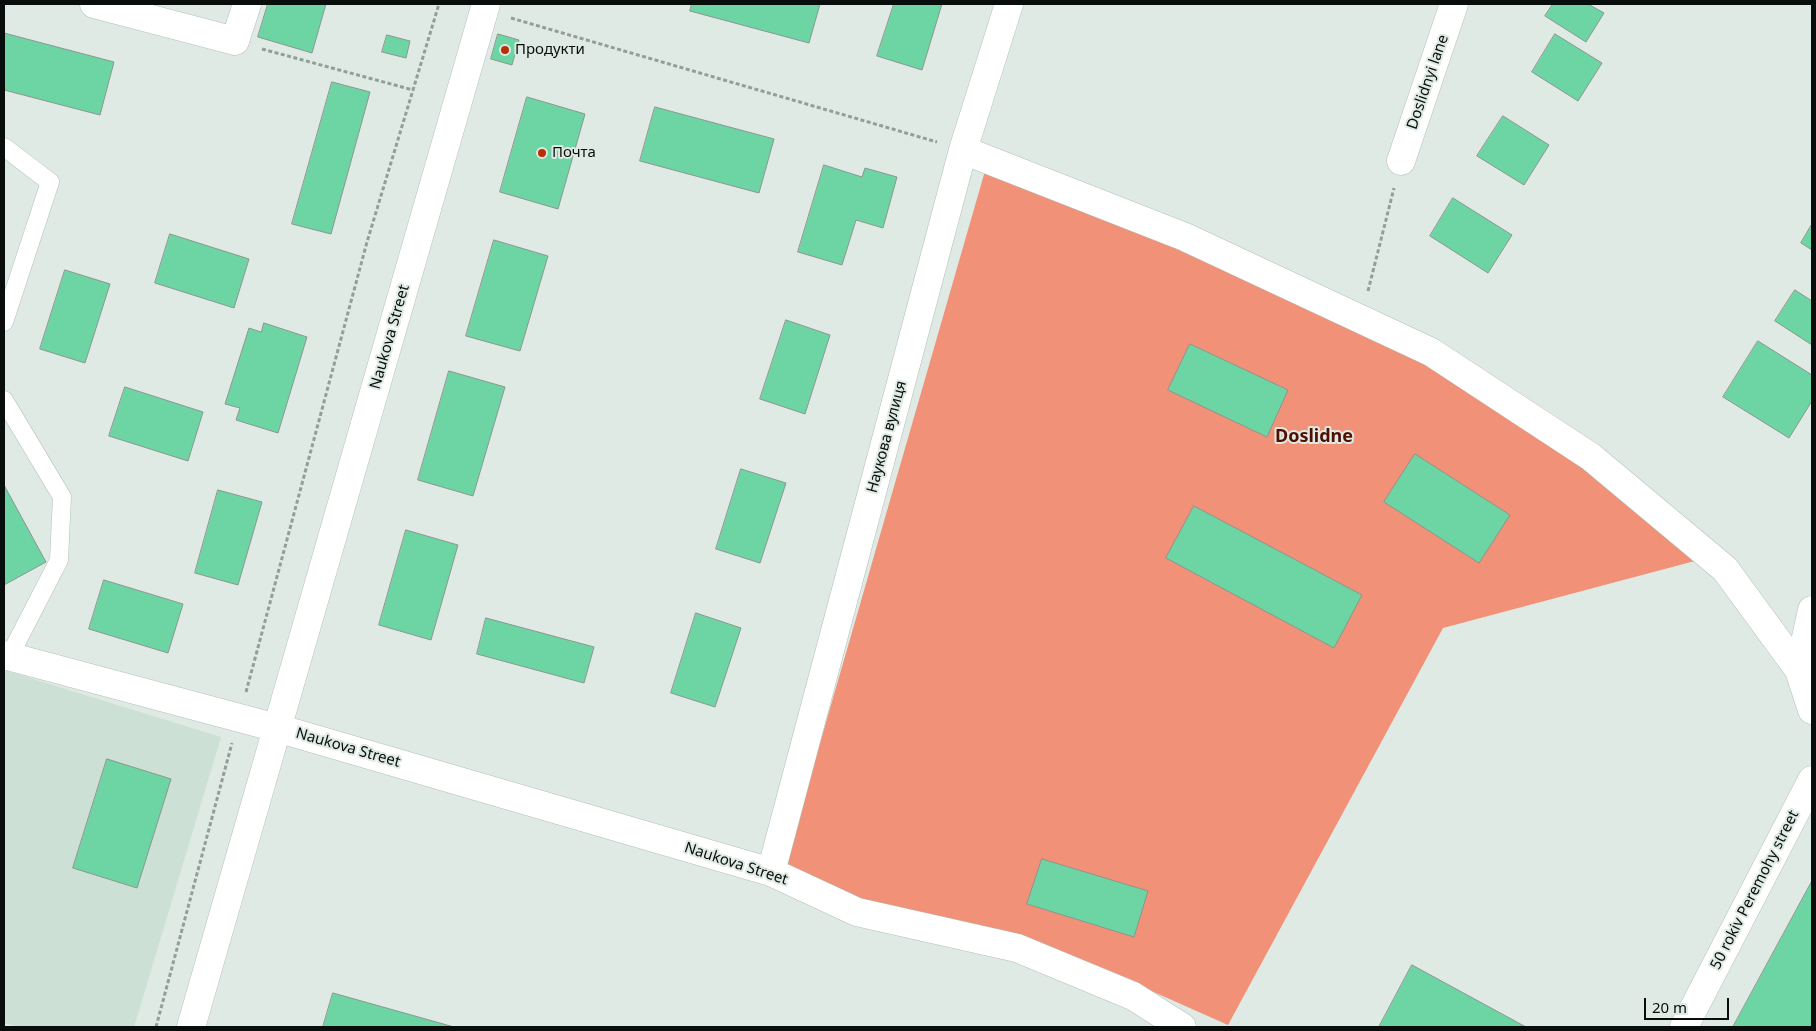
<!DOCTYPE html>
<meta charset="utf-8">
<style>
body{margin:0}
#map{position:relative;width:1816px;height:1031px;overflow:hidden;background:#deeae3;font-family:"Noto Sans",sans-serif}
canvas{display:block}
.frame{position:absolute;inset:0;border:5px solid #090d0b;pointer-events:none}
.scale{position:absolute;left:1644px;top:998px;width:85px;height:22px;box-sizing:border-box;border:2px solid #090d0b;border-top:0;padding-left:6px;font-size:15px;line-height:18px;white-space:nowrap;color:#090d0b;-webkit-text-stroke:4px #deeae3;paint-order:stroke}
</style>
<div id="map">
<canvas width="1816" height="1031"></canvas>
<div class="frame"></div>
<div class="scale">20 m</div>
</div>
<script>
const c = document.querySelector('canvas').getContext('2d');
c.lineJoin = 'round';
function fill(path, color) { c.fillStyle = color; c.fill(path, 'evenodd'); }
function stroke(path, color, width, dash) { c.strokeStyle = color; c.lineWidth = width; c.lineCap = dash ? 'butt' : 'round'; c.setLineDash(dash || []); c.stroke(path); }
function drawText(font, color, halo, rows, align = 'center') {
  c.font = font + ' "Noto Sans",sans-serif'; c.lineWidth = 4; c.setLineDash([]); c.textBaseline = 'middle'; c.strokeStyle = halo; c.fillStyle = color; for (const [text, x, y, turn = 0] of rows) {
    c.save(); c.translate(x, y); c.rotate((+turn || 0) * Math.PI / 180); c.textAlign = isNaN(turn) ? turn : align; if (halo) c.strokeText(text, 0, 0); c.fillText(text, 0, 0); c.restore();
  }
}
fill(new Path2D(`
 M4,670L221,737L134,1027H19L4,1023Z`), '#cde0d5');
fill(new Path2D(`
 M985,171L1178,245L1423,361L1583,465L1706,558L1443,628L1228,1025L1138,985L859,901L784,868Z`), '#f09178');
const building = new Path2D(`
 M268,4H326L312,53L258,37Z
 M692,4H820L809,43L690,11Z
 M894,4H942L922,70L877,56Z
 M1553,4H1588L1604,13L1586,42L1545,16Z
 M4,33L114,62L100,115L4,90Z
 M498,34L519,40L512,65L491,59Z
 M1555,34L1602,63L1578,101L1532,72Z
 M387,35L410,41L406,58L382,52Z
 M332,82L370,92L331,234L292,224Z
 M527,97L585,114L558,209L500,192Z
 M655,107L774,139L759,193L640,161Z
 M1503,116L1549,145L1524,185L1477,156Z
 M824,165L862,177L865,168L897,177L883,228L856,220L842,265L798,252Z
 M1453,198L1512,235L1488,273L1430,236Z
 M1812,224V250L1801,243Z
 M170,234L249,259L234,308L155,283Z
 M494,240L548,256L520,351L466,336Z
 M65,270L110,284L85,363L40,349Z
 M1795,290L1812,301V345L1775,321Z
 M786,320L830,335L805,414L760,399Z
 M264,323L307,337L278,433L236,420L240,408L225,404L249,328L261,332Z
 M1758,341L1812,375V401L1789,438L1723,397Z
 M1190,344L1288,390L1267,437L1168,390Z
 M449,371L505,387L473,496L418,480Z
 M125,387L203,412L188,461L109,436Z
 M1415,454L1510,515L1479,563L1384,502Z
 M741,469L786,483L760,563L716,549Z
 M4,485L46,562L4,585Z
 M218,490L262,502L238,585L195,573Z
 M1194,506L1362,595L1334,648L1166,558Z
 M406,530L458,545L431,640L379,625Z
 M104,580L183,604L168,653L89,629Z
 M696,613L741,628L715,707L671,693Z
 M486,618L594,647L584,683L477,654Z
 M107,759L171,779L137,888L73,868Z
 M1042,859L1148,891L1134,937L1027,904Z
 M1812,881V1027H1733Z
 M1412,965L1526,1027H1379Z
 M333,993L454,1027H323Z`);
fill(building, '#6dd5a3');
stroke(building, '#8b9690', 1);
const service = new Path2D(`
 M4,147L50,182L4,322
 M4,400L62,497L59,560L9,657`);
const minor = new Path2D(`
 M94,4L235,41L247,4
 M963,150L1185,237L1431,352L1591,457L1725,569L1799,670
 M1401,161L1454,4
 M1812,610L1799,670L1812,710
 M4,655L277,728L771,872L857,912L1017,948L1133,996L1182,1027
 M771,872L963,150L1009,4
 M1684,1027L1812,780`);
const tertiary = new Path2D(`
 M191,1027L486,4`);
stroke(service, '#b4c0b9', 19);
stroke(minor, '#b4c0b9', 29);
stroke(tertiary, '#b4c0b9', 29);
stroke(new Path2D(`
 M511,18L937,142
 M262,49L413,90
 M1368,291L1394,188
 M246,692L367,242L439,4
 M156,1027L232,743`), '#949e98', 3, [4, 2.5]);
stroke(service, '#fff', 18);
stroke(minor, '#fff', 28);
stroke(tertiary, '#fff', 28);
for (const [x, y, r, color] of [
 [505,50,5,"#ba3004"],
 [542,153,5,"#ba3004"]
]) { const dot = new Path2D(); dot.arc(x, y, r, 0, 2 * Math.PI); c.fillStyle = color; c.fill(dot); stroke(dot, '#deeae3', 2); }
drawText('15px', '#090d0b', '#deeae3', [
 ["Продукти",515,50],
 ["Почта",552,153]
], 'left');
drawText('15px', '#090d0b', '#deeae3', [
 ["Doslidnyi lane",1428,82,-71],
 ["Naukova Street",390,337,-74],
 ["Наукова вулиця",887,437,-75],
 ["Naukova Street",348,748,16],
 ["Naukova Street",736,864,18],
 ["50 rokiv Peremohy street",1755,890,-63]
]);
drawText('bold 18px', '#510f00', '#deeae3', [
 ["Doslidne",1314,437]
]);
</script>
